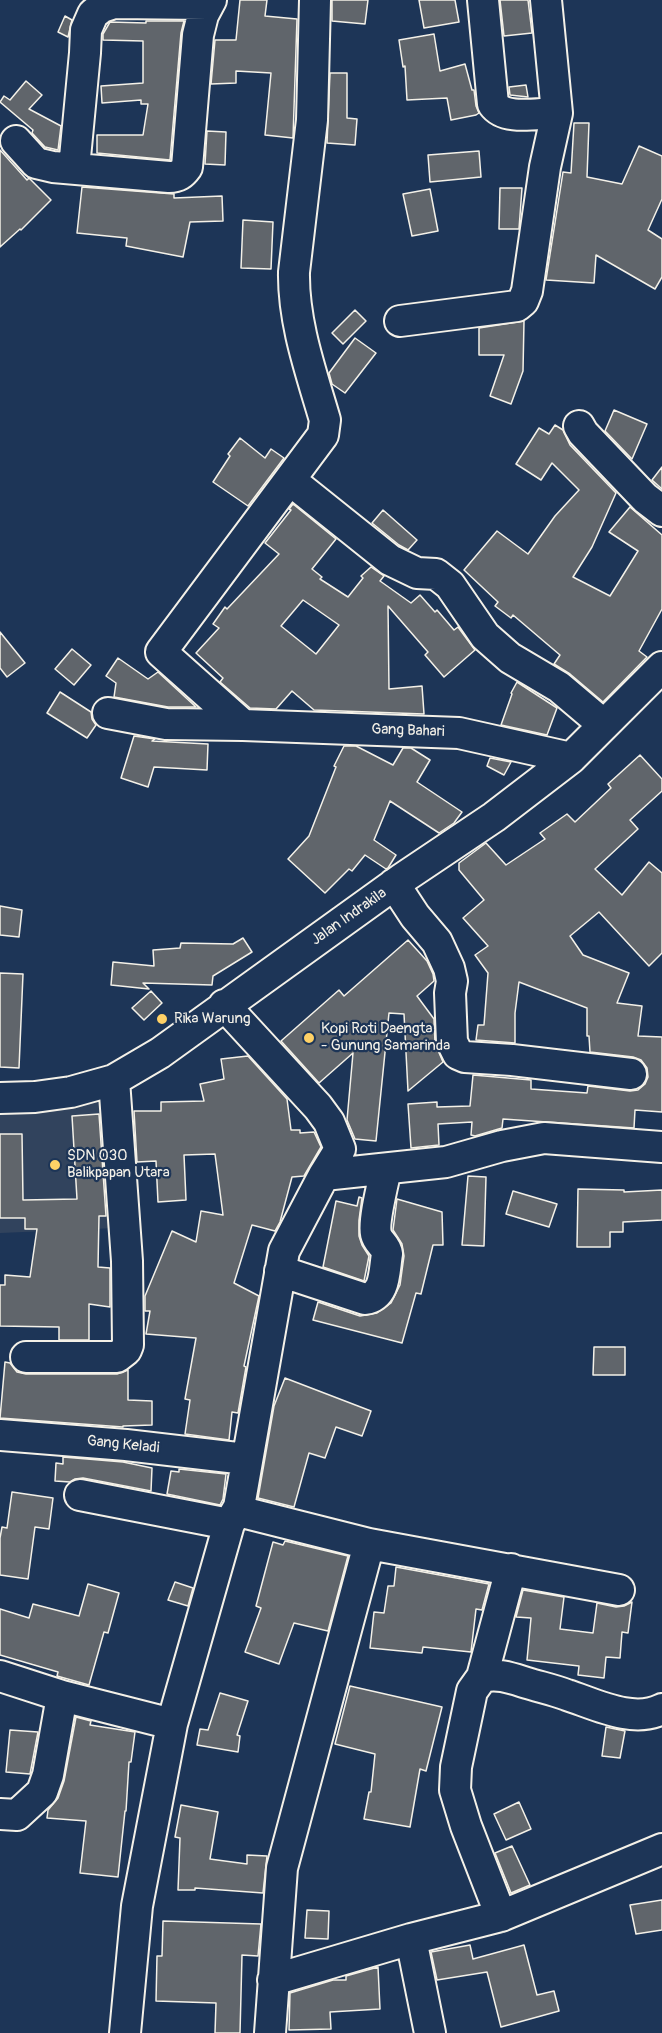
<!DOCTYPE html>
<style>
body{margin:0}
canvas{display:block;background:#1d3557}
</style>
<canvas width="662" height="2033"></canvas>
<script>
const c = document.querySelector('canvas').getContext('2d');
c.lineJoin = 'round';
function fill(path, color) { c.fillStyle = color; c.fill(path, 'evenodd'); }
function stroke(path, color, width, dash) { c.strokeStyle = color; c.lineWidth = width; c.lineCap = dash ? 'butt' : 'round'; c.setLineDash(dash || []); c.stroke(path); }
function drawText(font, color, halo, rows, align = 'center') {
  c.font = font + ' Pangolin,sans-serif'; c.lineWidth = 4.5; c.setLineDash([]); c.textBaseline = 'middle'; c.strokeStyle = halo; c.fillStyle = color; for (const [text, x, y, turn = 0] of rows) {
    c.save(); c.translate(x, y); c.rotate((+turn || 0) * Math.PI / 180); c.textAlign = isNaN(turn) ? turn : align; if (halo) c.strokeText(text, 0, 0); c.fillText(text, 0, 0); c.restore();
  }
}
fill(new Path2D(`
 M103,1094L115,1228L0,1233V1102Z`), '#31435d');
const building = new Path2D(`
 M240,0H267L265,16L297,19L293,138L265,135L271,73L236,71V83L211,84L215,40H236Z
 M332,0H368L365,24L332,21Z
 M419,0H455L459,22L424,28Z
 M500,0H528L532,33L504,36Z
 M65,16L72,20L68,37L58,32Z
 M146,21H184L181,33L170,160L97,153V135H143L148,104H141V100L102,103L101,86L143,83V41L103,40V34L110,22L146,23Z
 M434,34L440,71L465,64L472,90H474L476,106L479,113L476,115L451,120L447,98L407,100L405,66L403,67L399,40Z
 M330,73H347V118L357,119L355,145L327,143Z
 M26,81L42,95L29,109L61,126L58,150L45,147L32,133L33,130L0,102L4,96L10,100Z
 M526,85L528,97L510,95L509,87Z
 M574,123H589L587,177L622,184L639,146L662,156V199L648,230L662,239V277L655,289L596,255L594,283L546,280L563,172L571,173Z
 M207,131L226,132L225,165L205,164Z
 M0,150L27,180L29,178L51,200L21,230L20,229L0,247Z
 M479,151L481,177L430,182L428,155Z
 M82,187L174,194V198L222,196L223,221L190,222L183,257L126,246L127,238L77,233Z
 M500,188H522L519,229H499Z
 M430,189L438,231L412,236L403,194Z
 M243,220L273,222L271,269L241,268Z
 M355,310L366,321L343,344L332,333Z
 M524,321L523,371L511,404L490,396L504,355H479V328Z
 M355,338L376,353L345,393L332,384L329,373Z
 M614,410L647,424L632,459L605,431Z
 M555,425L563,430L570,445L616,493L592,547L573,577L610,596L638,551L609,532L630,507L662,535V609L639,651L647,657L603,702L570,674L554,664L560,655L513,615L511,618L495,606L498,602L464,570L497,531L528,554L555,516L579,490L552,463L541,480L516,464L539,428L549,434Z
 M240,438L265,458L271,449L284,458L248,506L213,482L230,456L228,454Z
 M662,467V489L652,480Z
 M293,504L336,539L312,569L322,577L320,579L348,597L363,578L361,576L371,567L384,576L380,581L411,603L420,595L435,612L437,610L454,630L458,627L475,650L444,677L425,655L428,652L388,606L389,689L422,686L424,714L314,710L292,691L276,709L250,708L220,682L223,678L196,653L219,628L213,624L225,607L227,609L279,554L265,543L291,510L289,509ZM303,600L339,625L316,654L281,626Z
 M383,510L417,540L408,550L399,545L372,523Z
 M0,632L25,663L7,677L0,668Z
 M72,649L91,665L74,685L55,669Z
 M118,658L148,679L158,672L196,707H168L114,697L116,683L106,676Z
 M517,682L557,708L547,735L501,725L512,694L511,693Z
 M60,692L91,712L92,719L96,725L87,738L47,713Z
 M134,736L155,739L152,741L208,744L207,770L154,767L148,787L121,778Z
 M344,746H356L393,765L403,748H411L430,760L417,782L462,812L454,823L439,833L390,801L374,840L396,855L388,868L386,869L365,855L352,871L349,869L325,893L288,859L309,836L336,767L334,766Z
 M640,755L662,779V791L630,820L638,829L595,869L622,895L649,862L662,873V953L649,966L599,912L570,936L583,955L629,973L617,1003L642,1006L638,1036L662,1037V1112L635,1110L634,1128L503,1119L502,1128L475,1136L471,1135L472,1122L438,1124L439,1145L411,1148L408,1104L437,1102V1107L470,1106L473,1075L531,1080V1089L587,1093L588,1086L630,1091L638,1090L645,1084L648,1077L647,1068L641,1060L633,1057L590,1052L589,1036H587V1008L519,982L515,1013V1043L476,1040L478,1025H484L488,973L475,955L488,946L463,918L484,900L459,870V863L486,843L506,865L545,839L540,833L567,814L575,822L611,788L608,784Z
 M490,758L511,762L504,775L487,766Z
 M0,906L22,910L19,937L0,935Z
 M243,938L252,952L213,976L212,985L143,983L149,989L111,985L113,962L154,966L153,950L180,948L181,943L233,944Z
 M408,940L427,961L433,974L434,981L417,996L434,1019L435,1043L443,1062L408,1091L404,1014L389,1013L376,1141L355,1139L347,1120L353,1053L319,1083L281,1041L339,990L344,996Z
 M0,973L23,974L19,1068L0,1067Z
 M151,991L162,1003L144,1020L132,1008Z
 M248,1056L287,1099L291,1130H300V1133L314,1132L321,1147L304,1176L292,1177L280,1222L275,1231L252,1225L234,1283L259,1296L244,1366L246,1367L238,1413L232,1412L229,1440L185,1434L190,1400L185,1399L196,1338L146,1334L150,1311H145V1296L172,1231L196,1242L201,1211L223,1215L215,1154L184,1155L186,1200L158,1202L156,1161L137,1162L134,1111H161V1102L204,1101L200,1084L224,1079L221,1059Z
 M99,1114L106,1216H99L98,1267L110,1268V1307L89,1304V1340H59V1327L0,1326V1285H5V1275L30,1277L37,1229H25V1218H0V1134H22L23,1200L77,1199L72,1116Z
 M468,1176L486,1177L484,1246L462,1245Z
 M578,1189L624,1190V1192L662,1190V1220L623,1222V1232H610V1247H577Z
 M513,1191L557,1204L549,1227L506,1214Z
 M359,1197L362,1198L359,1220V1236L362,1245L369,1256L364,1281L323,1267L336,1201L357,1206Z
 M397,1199L442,1212L443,1245H433L421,1294L416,1293L402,1343L313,1320L318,1302L360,1316L377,1313L391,1303L400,1285L404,1256L402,1244L393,1230Z
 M594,1347H625V1375H593Z
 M5,1362L10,1363L17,1372L26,1374H117L128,1370V1400L152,1401V1425L123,1426V1427L0,1418Z
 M285,1378L371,1411L362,1436L336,1427L325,1458L309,1453L294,1507L258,1498L274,1406Z
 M63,1457L123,1462L152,1468L151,1491L83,1478L75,1479L70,1482L55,1481L56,1463L63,1464Z
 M179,1469L226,1474L223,1499L220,1505L167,1494L171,1471L179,1472Z
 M12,1492L53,1498L49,1529L35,1527L28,1579L0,1575V1538L2,1527L7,1528Z
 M285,1541L348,1556L328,1631L294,1623L279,1664L245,1652L261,1608L256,1606L273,1542L283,1545Z
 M396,1567L489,1584L482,1610L476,1609L471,1652L423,1647L422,1653L370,1648L374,1612L384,1613L388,1586H394Z
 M175,1582L193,1588L188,1606L168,1600Z
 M88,1584L119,1593L108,1633L104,1632L89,1685L57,1676L58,1672L0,1655V1609L29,1618L33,1604L79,1616Z
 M523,1590L564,1597L560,1629L593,1633L597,1603L616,1607L624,1606L632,1602L628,1633L622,1632L620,1658L606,1657L604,1678L578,1675L579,1666L527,1660L531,1618L516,1617Z
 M350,1686L442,1707L426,1771L420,1769L410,1827L364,1819L369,1792H371L375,1754L335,1744Z
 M220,1693L248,1701L237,1735L240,1736L238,1752L197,1745L200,1729L208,1730Z
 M76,1717L91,1721L90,1725L135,1732L131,1762H129L126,1811H125L118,1877L80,1873L86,1821L47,1818L48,1810L58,1798L64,1781Z
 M606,1727L625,1731L620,1758L602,1756Z
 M10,1730L38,1732L30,1774L6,1772Z
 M519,1802L531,1829L506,1840L494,1814Z
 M181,1805L218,1812L210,1859L247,1864V1855L267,1856L263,1893L195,1888V1890H178L180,1838L175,1837Z
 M512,1846L530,1885L511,1893L495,1853Z
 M662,1900V1930L636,1934L630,1905Z
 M307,1910L329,1911L328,1939L305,1938Z
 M163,1921L261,1924L258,1956L242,1955L240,2033H215L216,2003L156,2001L157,1956H162Z
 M470,1945L473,1959L524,1945L537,1995L554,1991L559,2011L501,2027L487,1972L437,1980L431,1952Z
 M378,1967L380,2009L330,2012L331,2029L289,2030L290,1993L333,1980H346V1976Z`);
fill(building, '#60656b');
stroke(building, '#f4f1e8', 1.5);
const minor = new Path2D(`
 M483,0L493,104C505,121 537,113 557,113
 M16,141L36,163L53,167L169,177C178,177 182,174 187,167L198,35L203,15L211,0
 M74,168L85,53L86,30L93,14L102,7L114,3L207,4
 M400,321L517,306L523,301L527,291L545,167L557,113L546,0
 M579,426L583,433L645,498L662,511
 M290,480L390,560L417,573L436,574L450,585L485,636L510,658L559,687L604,725
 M108,713L166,724L243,725L459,733L571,758
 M243,725L161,652L323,435L325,420C311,372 293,322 294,272L312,120L315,0
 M394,884L415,916L437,942L449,968L452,981L450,993L452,1042L458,1054L465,1057L512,1060L631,1074
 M224,1005L318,1107L329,1122L340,1149L324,1175
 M0,1098L35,1097L71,1092L114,1080L160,1053L403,878L494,817L571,758L662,667
 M280,1271L365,1299C386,1296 384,1271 387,1254C386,1245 378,1243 376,1234C373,1222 383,1183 386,1169
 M26,1357H117L126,1350L128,1345L127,1261L114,1080
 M0,1435L126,1445L246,1459
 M80,1495L229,1524
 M238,1511L369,1544L619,1590
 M0,1676L62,1696L172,1724L137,1906L125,2033
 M482,1677L511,1569
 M172,1724L229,1524L239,1507L284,1251L324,1175L446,1162L502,1146L544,1138L662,1147
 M0,1814L17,1815L42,1792L48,1775L62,1696
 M501,1916L662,1849
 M411,1939L430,2033
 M273,1980L411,1939L501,1916L466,1826L455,1790L456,1767L472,1691L482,1677C498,1673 511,1678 527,1683C540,1687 554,1690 567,1695C595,1704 633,1724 662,1709
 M270,2033L282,1868L369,1544`);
stroke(minor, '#f4f1e8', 34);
stroke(minor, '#1d3557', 30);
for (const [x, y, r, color] of [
 [162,1019,6,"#ffd166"],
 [309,1038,6,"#ffd166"],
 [55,1165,6,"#ffd166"]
]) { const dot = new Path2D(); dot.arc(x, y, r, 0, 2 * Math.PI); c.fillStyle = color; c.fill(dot); stroke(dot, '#1d3557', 2); }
drawText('15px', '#f4f1e8', '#1d3557', [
 ["Gang Bahari",408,731,2],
 ["Jalan Indrakila",349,917,-35],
 ["Gang Keladi",123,1445,6]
]);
drawText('15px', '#f4f1e8', '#1d3557', [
 ["Rika Warung",174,1019],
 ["Kopi Roti Daengta",321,1029],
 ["- Gunung Samarinda",321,1046],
 ["SDN 030",67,1156],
 ["Balikpapan Utara",67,1173]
], 'left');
</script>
